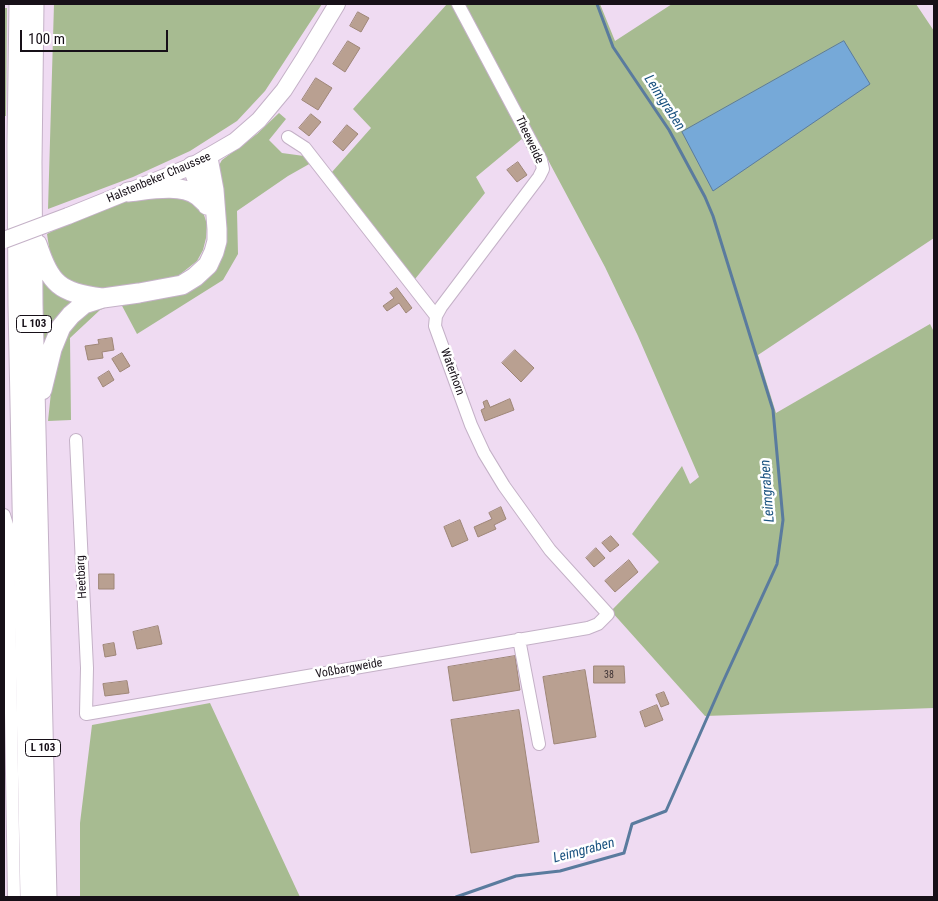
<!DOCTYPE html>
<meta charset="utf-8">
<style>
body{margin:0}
#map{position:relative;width:938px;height:901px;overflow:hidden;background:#efdbf2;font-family:"Roboto Condensed",sans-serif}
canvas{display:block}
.frame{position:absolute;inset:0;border:5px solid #171018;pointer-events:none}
.scale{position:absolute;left:20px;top:30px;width:148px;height:22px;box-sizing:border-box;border:2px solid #171018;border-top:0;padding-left:6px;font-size:15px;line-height:18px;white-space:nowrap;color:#171018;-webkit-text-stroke:4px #fff;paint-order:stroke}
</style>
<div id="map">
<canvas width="938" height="901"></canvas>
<div class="frame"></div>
<div class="scale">100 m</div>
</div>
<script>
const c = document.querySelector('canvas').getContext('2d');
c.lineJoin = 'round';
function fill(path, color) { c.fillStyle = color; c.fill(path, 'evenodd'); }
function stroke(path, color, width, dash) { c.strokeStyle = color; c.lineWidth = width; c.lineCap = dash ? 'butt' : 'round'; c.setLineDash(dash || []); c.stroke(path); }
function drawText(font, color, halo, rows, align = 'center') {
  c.font = font + ' "Roboto Condensed",sans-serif'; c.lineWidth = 5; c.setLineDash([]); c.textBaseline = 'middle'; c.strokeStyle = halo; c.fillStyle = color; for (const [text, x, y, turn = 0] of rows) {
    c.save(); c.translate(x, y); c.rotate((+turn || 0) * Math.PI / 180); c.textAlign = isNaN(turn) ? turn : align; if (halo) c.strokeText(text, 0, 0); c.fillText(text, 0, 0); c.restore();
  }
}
fill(new Path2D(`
 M54,4H322L265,91L237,121L190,151L133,177L48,209Z
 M447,4H453L523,138L476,177L485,193L415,279L332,172L371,128L353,109Z
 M465,4H600L615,41L672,4H916L934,31V238L758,355L776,413L930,324L934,332V708L705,716L611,611L659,562L632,534L682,466L690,484L699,477L638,336L605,267Z
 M5,8H7L6,116H4V11Z
 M279,113L286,119L269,140L282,153L304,156L311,163L288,176L237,211L238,254L223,280L137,334L120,302L100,310L70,338L71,420L48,421L54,364L76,316L210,270L218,167L222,160L257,134Z
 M179,193L203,212L207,224L206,238L203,250L197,261L178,276L137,286L96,291L78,287L59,275L51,260L47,234L89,211L133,198Z
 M40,268L84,299L40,373Z
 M210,703L300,897H80V823L92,725Z`), '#a7bb91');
const water = new Path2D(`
 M844,41L870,84L713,191L682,132Z`);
fill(water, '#76a9d8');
stroke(water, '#5a7b9e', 1);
stroke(new Path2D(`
 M456,897L516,876L560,871L624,853L632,824L666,811L722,684L777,564L783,520L773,410L713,216L705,197L669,130L613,47L597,4`), '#5a7b9e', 3);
const building = new Path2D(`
 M358,12L369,18L361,32L350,26Z
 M348,41L360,48L345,72L333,64Z
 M316,78L332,88L318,110L302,100Z
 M311,114L321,122L309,136L299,128Z
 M347,125L358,134L343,151L333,142Z
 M518,162L527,175L517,182L507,170Z
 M397,288L412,308L406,313L399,303L387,311L383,306L394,298L390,293Z
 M112,338L114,350L102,352L103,358L88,360L85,346L99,344L98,340Z
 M515,350L534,368L521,382L502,363Z
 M122,353L130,366L120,372L112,359Z
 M109,371L114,380L103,387L98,378Z
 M510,399L514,410L485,421L481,410L485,408L483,402L487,400L490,407Z
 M501,507L506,519L494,525L496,529L478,537L474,527L492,519L489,513Z
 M460,520L468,540L452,547L444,527Z
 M611,536L619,545L610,552L602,543Z
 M596,548L605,558L594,567L586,558Z
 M629,560L638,572L615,592L605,581Z
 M99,574H114V589H99Z
 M158,626L162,644L137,649L133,632Z
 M114,643L116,655L105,657L103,645Z
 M515,656L520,690L453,701L448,667Z
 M594,666H624L625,683H594Z
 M585,670L596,737L554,744L543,677Z
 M127,681L129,693L105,696L103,684Z
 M664,692L669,704L661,707L656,695Z
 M657,705L663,720L645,727L640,712Z
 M519,710L539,842L471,853L451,720Z`);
fill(building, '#b9a091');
stroke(building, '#9e8677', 1);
const minor = new Path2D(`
 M436,316L441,307L539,177L543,169L541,160L458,4
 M76,440L87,668L86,714L588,628L598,624L608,614L550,550L504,486L484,453L471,425L435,326L436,316L305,148L288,137
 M4,515L8,528L14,897
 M519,639L539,744`);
const major = new Path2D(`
 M68,216L192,166L235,141L259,120L284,90L305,57L337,4`);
const highway = new Path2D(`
 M19,4L17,145L18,305L30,897
 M34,4L32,162L33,304L47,897
 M192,166L207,205
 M128,192C148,190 181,183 198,196C201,198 204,202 207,204
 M37,244C51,285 59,292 102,298
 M42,390L52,349L61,327L71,315L84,304L103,298L139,293L182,285L195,277L208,265L214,252L217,241V229L214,190L208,158`);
stroke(minor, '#c4b1c7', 14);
stroke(major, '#c4b1c7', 18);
stroke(highway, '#c4b1c7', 21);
stroke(minor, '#fff', 12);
stroke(major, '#fff', 16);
stroke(highway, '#fff', 19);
const majorBridge = new Path2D(`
 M4,240L68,216`);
stroke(majorBridge, '#c4b1c7', 18, []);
stroke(majorBridge, '#fff', 16);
drawText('10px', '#403436', null, [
 ["38",609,675]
]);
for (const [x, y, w] of [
 [34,324,35],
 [43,748,35]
]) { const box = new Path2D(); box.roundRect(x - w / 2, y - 8.5, w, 17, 4); c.fillStyle = '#fff'; c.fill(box); stroke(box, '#171018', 1); }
drawText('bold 11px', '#171018', null, [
 ["L 103",34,324],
 ["L 103",43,748]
]);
drawText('12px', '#171018', '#fff', [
 ["Theeweide",529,140,65],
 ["Halstenbeker Chaussee",159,178,-23],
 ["Waterhorn",452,372,70],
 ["Heetbarg",82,577,-93],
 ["Voßbargweide",349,669,-10]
]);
drawText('italic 14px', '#1b5380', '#fff', [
 ["Leimgraben",664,103,57],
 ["Leimgraben",768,491,-94],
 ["Leimgraben",584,851,-15]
]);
</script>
